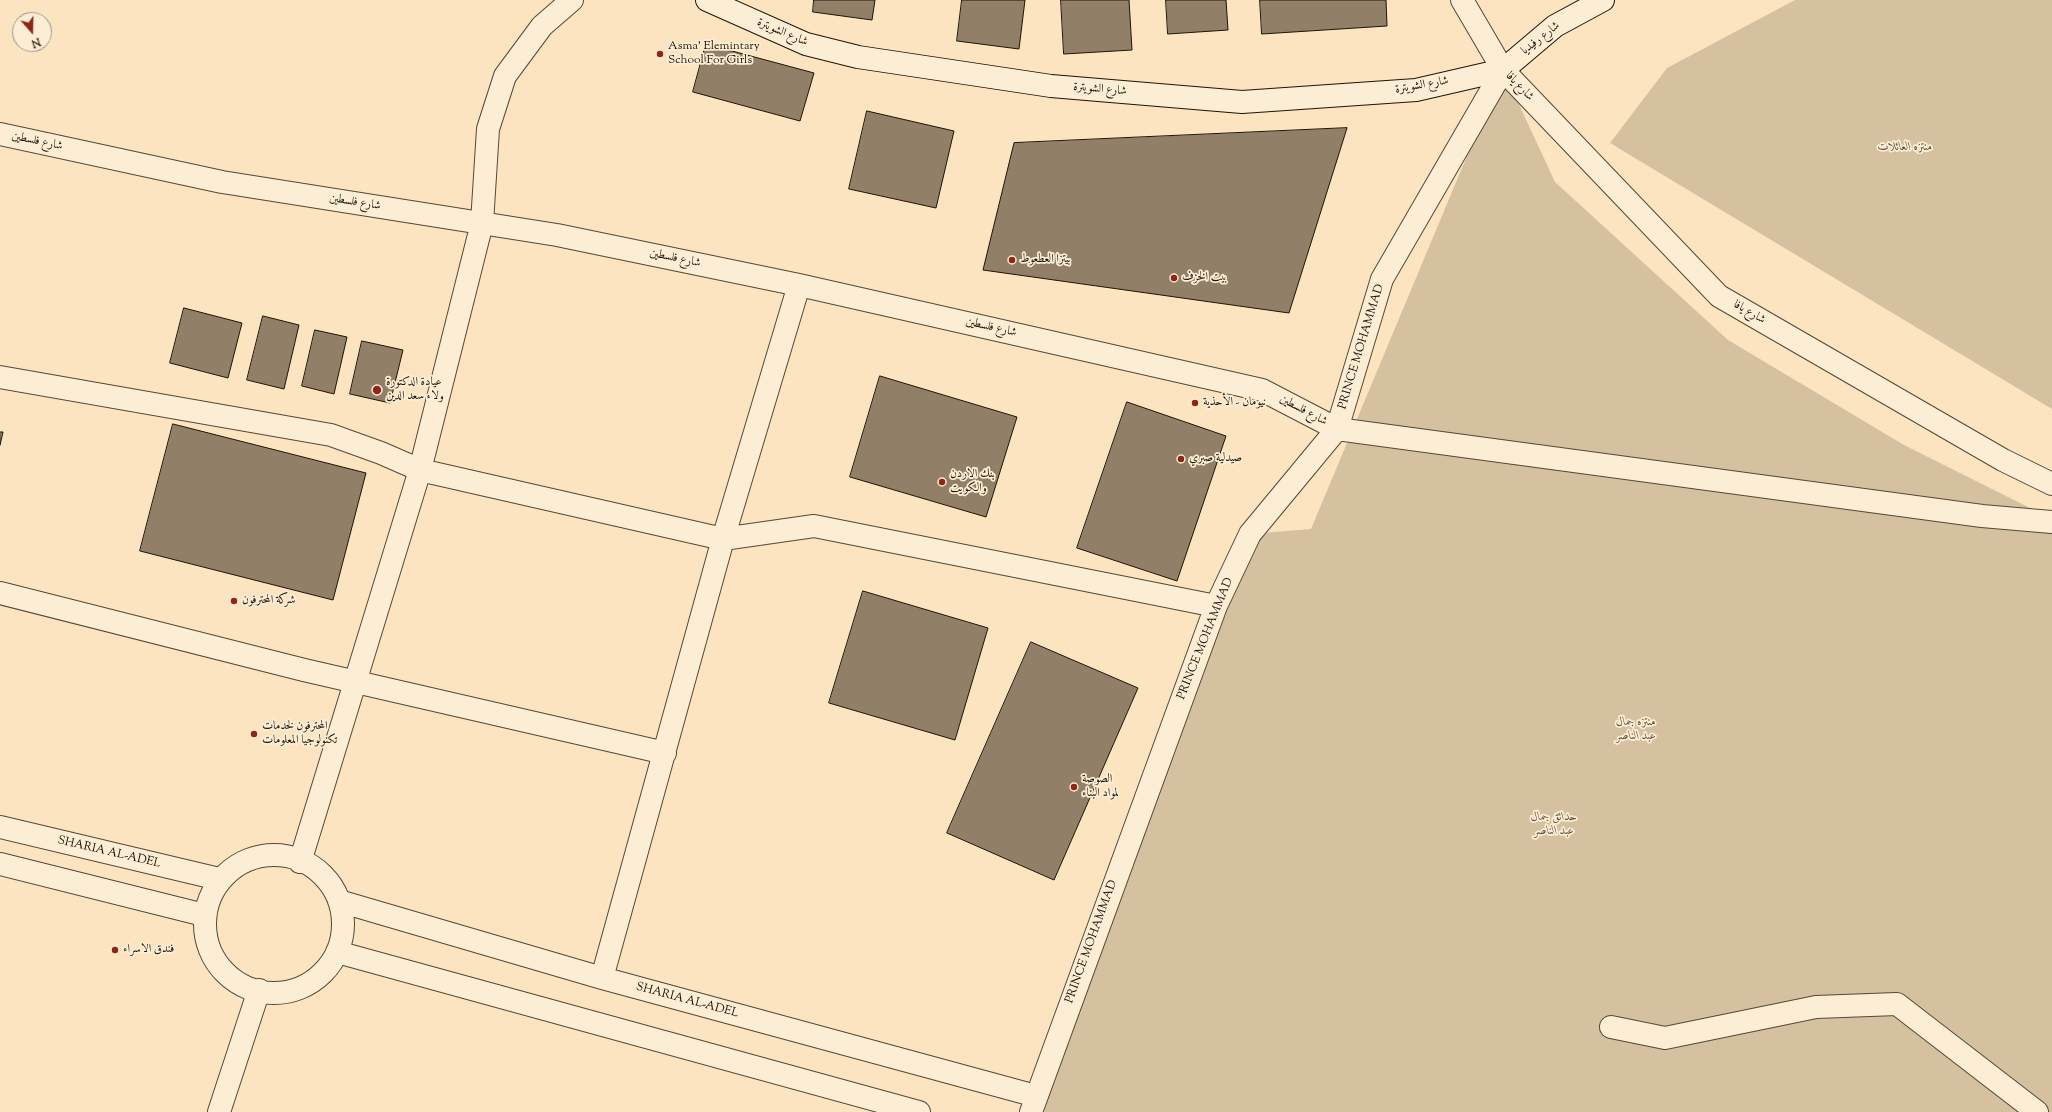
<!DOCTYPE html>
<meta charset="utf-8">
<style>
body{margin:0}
#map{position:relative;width:2052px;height:1112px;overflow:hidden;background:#fbe4bf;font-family:"Sorts Mill Goudy",serif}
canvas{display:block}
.north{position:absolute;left:12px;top:12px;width:40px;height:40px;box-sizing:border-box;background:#fcedd5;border:1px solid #a39683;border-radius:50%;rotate:160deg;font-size:11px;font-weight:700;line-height:16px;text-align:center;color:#1e1407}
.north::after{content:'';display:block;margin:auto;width:14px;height:18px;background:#8f2418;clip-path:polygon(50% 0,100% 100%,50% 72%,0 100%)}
</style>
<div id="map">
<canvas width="2052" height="1112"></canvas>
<div class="north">N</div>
</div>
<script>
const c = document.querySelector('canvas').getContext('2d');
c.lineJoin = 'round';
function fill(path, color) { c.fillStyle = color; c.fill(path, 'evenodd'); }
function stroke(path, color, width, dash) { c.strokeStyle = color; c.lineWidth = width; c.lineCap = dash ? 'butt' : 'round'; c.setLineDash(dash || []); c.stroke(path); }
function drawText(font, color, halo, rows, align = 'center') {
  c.font = font + ' "Sorts Mill Goudy",Amiri,serif'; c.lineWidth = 3.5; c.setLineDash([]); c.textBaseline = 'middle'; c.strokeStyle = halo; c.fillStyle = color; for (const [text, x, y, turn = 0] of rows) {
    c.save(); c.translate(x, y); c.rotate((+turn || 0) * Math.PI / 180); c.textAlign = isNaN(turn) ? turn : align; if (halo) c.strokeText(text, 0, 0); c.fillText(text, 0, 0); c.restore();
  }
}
fill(new Path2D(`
 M1795,0H2052V409L1610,143L1667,68Z
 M1503,70L1555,182L1728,340L1904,445L2052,519V1112H1044L1095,936L1250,534L1311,529Z`), '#d5c1a0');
const building = new Path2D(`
 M814,0H875L872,20L813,12Z
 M962,0H1025L1019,49L957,41Z
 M1061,0H1129L1132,50L1064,54Z
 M1166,0H1226L1228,30L1168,34Z
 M1260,0H1386L1387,26L1262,34Z
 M706,44L814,73L800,121L693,92Z
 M867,111L954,131L936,208L849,189Z
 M1347,128L1289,313L983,270L1014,143Z
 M184,308L242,323L228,378L170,363Z
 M263,316L299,325L284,389L247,380Z
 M315,330L347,337L334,394L302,386Z
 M362,341L403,350L390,403L350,394Z
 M880,376L1017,417L986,517L850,477Z
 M1127,402L1226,436L1177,581L1077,548Z
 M173,424L366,473L333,600L140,551Z
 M0,432H3L0,445Z
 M863,591L988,628L955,740L829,703Z
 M1031,642L1138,688L1054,880L947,833Z`);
fill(building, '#918067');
stroke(building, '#1e1407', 1);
const minor = new Path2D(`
 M1462,0L1503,70L1719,296L2003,460L2052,484
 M0,134L222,182L557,235L799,285L1262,390L1337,429L1982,516L2052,522
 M0,377L331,435L381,453L420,470L723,539L814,526L1216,606
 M0,593L304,670L665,753
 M0,827L219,879
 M205 924a69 69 0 1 1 138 0a69 69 0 1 1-138 0Z
 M300,862L420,470L482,223L488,129L505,76L542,26L572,0
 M0,864L204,915
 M339,901L602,978L1036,1096
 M337,952L919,1112
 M602,978L723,539L799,285
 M1611,1027L1665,1038L1816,1007L1897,1004L2037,1112
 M219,1112L259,990
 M1031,1112L1216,606L1250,534L1337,429L1382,279L1503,70`);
const secondary = new Path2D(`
 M707,0L806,44L858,57L1051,86L1242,102L1416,90L1503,70L1555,26L1603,0`);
stroke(minor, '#554835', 24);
stroke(secondary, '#1e1407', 24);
stroke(minor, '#fcedd5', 22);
stroke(secondary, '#fcedd5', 22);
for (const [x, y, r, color] of [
 [660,54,4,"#8f2418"],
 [1012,260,4,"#8f2418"],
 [1174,278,4,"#8f2418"],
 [377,390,5,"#8f2418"],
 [1195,403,4,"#8f2418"],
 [1181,459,4,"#8f2418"],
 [942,482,4,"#8f2418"],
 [234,601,4,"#8f2418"],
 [254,734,4,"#8f2418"],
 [1074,787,4,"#8f2418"],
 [115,950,4,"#8f2418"]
]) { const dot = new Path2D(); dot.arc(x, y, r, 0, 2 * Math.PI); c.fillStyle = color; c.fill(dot); stroke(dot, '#fcedd5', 1.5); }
drawText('12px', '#1e1407', '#fcedd5', [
 ["شارع الشويترة",782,33,23],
 ["شارع رفيديا",1541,39,-38],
 ["شارع الشويترة",1422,86,-10],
 ["شارع يافا",1519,87,46],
 ["شارع الشويترة",1100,90,5],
 ["شارع فلسطين",37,142,12],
 ["شارع فلسطين",355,203,9],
 ["شارع فلسطين",675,259,12],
 ["شارع يافا",1749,313,30],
 ["شارع فلسطين",991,328,13],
 ["PRINCE MOHAMMAD",1362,347,-73],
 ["شارع فلسطين",1303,411,28],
 ["PRINCE MOHAMMAD",1206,639,-68],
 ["SHARIA AL-ADEL",109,853,13],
 ["PRINCE MOHAMMAD",1092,942,-70],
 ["SHARIA AL-ADEL",687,1001,15]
]);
drawText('12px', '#1e1407', '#fcedd5', [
 ["Asma' Elemintary",668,47],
 ["School For Girls",668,61],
 ["بيتزا العطعوط",1020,260],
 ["بيت الخزف",1182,278],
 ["عيادة الدكتورة",386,383],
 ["ولاء سعد الدين",386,397],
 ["نيومان - الأحذية",1203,403],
 ["صيدلية صبري",1189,459],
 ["بنك الاردن",950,475],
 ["والكويت",950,489],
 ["شركة المحترفون",242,601],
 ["المحترفون لخدمات",262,727],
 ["تكنولوجيا المعلومات",262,741],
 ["الصوصة",1082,780],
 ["لمواد البناء",1082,794],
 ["فندق الاسراء",123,950]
], 'left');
drawText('italic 12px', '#5e513d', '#fcedd5', [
 ["منتزه العائلات",1905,148],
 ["منتزه جمال",1636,723],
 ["عبد الناصر",1636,737],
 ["حدائق جمال",1554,818],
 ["عبد الناصر",1554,832]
]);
</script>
